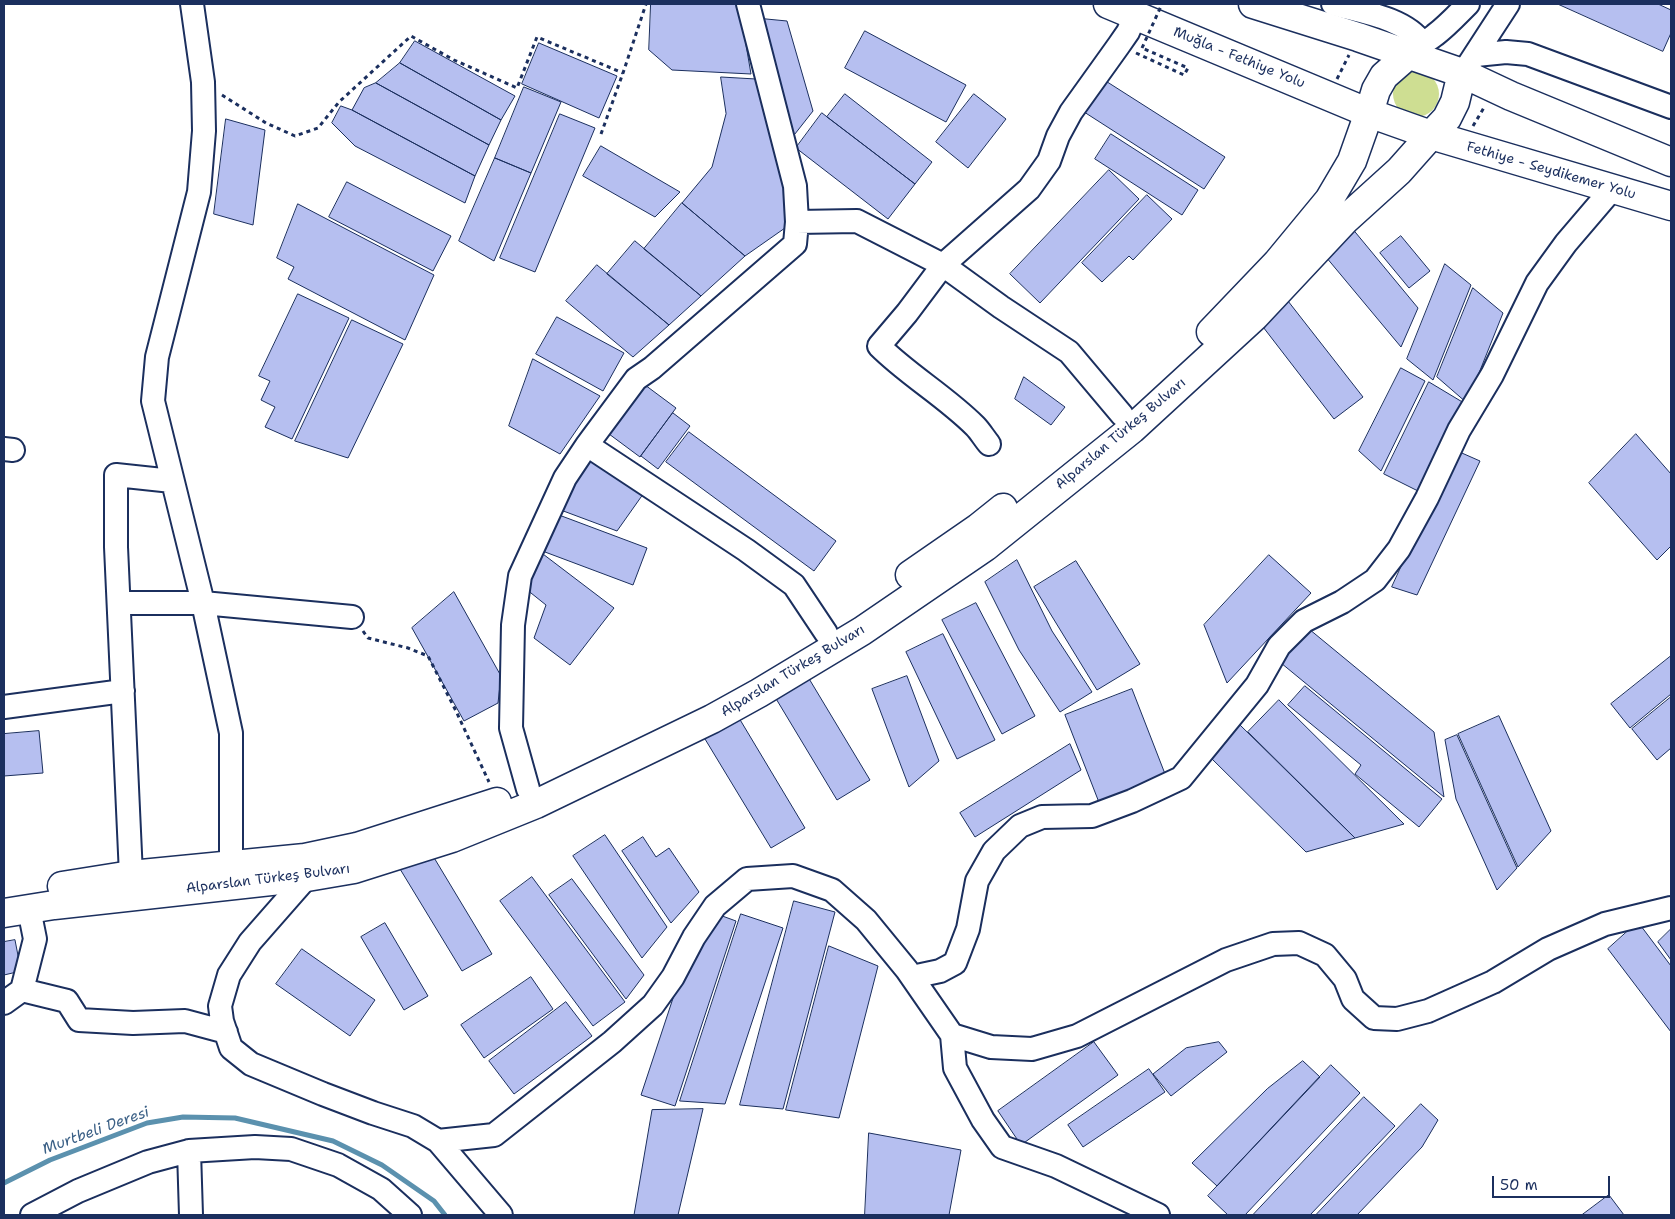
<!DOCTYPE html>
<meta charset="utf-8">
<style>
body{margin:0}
#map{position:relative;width:1675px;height:1219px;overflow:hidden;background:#fff;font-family:"Shantell Sans",sans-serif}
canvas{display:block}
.frame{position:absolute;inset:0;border:5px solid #1b2f5e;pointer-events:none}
.scale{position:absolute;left:1492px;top:1176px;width:118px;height:22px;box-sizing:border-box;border:2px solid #1b2f5e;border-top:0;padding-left:6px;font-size:15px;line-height:18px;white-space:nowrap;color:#1b2f5e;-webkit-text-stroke:4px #fff;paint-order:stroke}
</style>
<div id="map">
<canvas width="1675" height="1219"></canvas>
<div class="frame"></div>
<div class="scale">50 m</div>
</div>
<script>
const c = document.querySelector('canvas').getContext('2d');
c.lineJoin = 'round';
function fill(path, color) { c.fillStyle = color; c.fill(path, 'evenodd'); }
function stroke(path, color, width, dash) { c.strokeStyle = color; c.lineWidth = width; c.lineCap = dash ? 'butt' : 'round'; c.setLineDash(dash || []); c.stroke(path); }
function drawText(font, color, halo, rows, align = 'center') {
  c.font = font + ' "Shantell Sans",sans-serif'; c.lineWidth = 4; c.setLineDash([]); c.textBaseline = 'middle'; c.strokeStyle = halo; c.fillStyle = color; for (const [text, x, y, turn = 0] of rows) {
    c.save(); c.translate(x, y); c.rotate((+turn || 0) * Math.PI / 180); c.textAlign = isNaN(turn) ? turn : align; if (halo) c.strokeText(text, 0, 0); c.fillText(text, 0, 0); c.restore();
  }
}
fill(new Path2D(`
 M1393 94a23 23 0 1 1 46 0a23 23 0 1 1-46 0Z`), '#cede92');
stroke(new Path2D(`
 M4,1183L50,1160L147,1123L183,1117L235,1118L333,1141L382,1165L434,1201L445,1215`), '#5b91ae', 5);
const building = new Path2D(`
 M651,4H739L751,74L672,70L649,50Z
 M1558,4H1658L1671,10V33L1663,51Z
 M756,18L787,21L813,111L791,139Z
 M865,31L966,85L946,122L845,68Z
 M415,41L515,96L501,120L400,63Z
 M539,43L617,76L599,118L522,84Z
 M400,63L501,120L489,145L376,83Z
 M721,77L756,79L789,187L785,228L745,256L682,203L712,167L726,114Z
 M1101,78L1225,157L1204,189L1081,110Z
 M376,83L489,145L475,176L352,110L364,88Z
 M524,87L561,102L531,173L495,158Z
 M845,94L932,162L915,184L827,117Z
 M974,94L1006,119L968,168L936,142Z
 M341,106L352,110L475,176L465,203L355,146L332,123Z
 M822,113L915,184L888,219L796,148Z
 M560,114L595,128L535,272L500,258Z
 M226,119L265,130L253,225L214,214Z
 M1111,134L1198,190L1182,215L1095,159Z
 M601,146L680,192L655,217L583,176Z
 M495,158L531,173L494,261L459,241Z
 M1109,170L1139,199L1040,303L1010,274Z
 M347,182L451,236L433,271L329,217Z
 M1147,195L1172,219L1133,260L1129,256L1102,282L1082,263Z
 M682,203L745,256L701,296L644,249Z
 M298,204L434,275L405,340L288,279L294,267L277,258Z
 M1351,227L1418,308L1401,347L1321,251Z
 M1401,236L1430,271L1409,288L1380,253Z
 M635,241L701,296L669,325L607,274Z
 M1445,264L1471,285L1433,380L1407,359Z
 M597,265L669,325L633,357L566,301Z
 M1473,288L1503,313L1467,403L1437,377Z
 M298,294L349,318L292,439L265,427L275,407L261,400L270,381L259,376Z
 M1288,301L1363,397L1334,419L1260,323Z
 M557,317L624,353L603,391L536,354Z
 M352,320L403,344L348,458L295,441Z
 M533,359L600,396L560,454L509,426Z
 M1401,368L1425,381L1381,471L1359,451Z
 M1024,377L1065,407L1051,425L1015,399Z
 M641,382L676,408L640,457L605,431Z
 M1429,382L1464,403L1420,492L1384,474Z
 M673,413L690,426L658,469L641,456Z
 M689,432L836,541L814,571L666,462Z
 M1636,434L1671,474V546L1657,560L1589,483Z
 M1455,450L1480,461L1417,595L1392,587Z
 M586,452L646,490L617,531L558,509Z
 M559,515L647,548L633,585L545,552Z
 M539,551L614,608L570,665L534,638L546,605L526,589Z
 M1269,555L1311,593L1227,683L1204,625Z
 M1017,560L1052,631L1092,692L1060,712L1019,650L985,582Z
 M1076,561L1140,664L1097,690L1034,587Z
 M454,592L501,676L498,703L464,721L412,628Z
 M976,603L1035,716L1002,734L942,620Z
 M1309,629L1434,732L1444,797L1281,663Z
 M943,634L995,740L957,759L906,652Z
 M1671,656V694L1630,728L1611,704Z
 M907,676L939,761L909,787L872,689Z
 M808,677L870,780L837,800L775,697Z
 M1305,686L1442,799L1419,827L1355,774L1361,765L1288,705Z
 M1132,689L1167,779L1100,805L1065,715Z
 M1671,697V748L1657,760L1632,729Z
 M1279,700L1404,824L1355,838L1248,732Z
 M1499,716L1551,831L1518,867L1458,734Z
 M739,718L805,828L771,848L705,739Z
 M1240,725L1355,838L1306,852L1209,756Z
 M39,731L43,773L4,776V734Z
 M1457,735L1517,868L1497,890L1456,799L1445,740Z
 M1070,744L1081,770L975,837L960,813Z
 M605,835L667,927L642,958L573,856Z
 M643,837L656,857L669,848L699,892L671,923L622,851Z
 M430,851L492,954L462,971L397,864Z
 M532,877L625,1002L593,1026L500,901Z
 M572,879L644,975L626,999L549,895Z
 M794,901L835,912L783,1109L740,1105Z
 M714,913L736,921L675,1106L641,1095L684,965Z
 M741,914L783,928L725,1104L680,1101Z
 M1638,922L1671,966V1032L1608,949Z
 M385,923L428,996L404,1010L361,937Z
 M1671,929V960L1658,942Z
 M15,940L21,971L4,975V942Z
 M829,946L878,966L839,1118L786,1110Z
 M302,949L375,1000L350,1036L276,984Z
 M531,977L553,1009L484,1058L461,1025Z
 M566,1002L592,1036L514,1094L489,1061Z
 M1094,1042L1118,1075L1021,1145L998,1111Z
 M1219,1042L1227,1052L1171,1096L1153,1074L1186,1048Z
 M1303,1061L1320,1077L1217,1186L1192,1163L1267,1089Z
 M1331,1065L1360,1093L1245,1215H1228L1208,1196Z
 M1149,1069L1165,1092L1083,1147L1068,1125Z
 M1364,1097L1395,1126L1310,1215H1253Z
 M1421,1104L1438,1120L1422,1147L1357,1215H1316Z
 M703,1109L678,1215H634L652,1110Z
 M869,1133L961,1150L949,1215H865Z
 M1609,1195L1624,1215H1582Z`);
fill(building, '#b6bff0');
stroke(building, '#1b2f5e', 1);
const minor = new Path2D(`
 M192,4L203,82L204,131L199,192L157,357L153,401L203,603L231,733V864
 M1333,4C1361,12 1405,18 1422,43
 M1412,51C1420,44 1428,41 1435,35C1447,26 1457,15 1468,4
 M1476,55L1506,52L1528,54L1671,107
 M1469,64L1508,4
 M797,222L857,221L943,265L1001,307L1069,352L1122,415
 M989,444C984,438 980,431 975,426C945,396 908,375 879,346L907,313L943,265L1029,189L1049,161L1058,136L1071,112L1119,45L1128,32L1135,16
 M587,445L746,550L794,585L826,633
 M4,449L13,450
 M119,603H203L352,617
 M4,707L123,691
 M528,789L511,728L513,625L520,576L565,478L587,445L636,379L652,368L795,244L797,222L795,186L748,4
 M131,875L116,547V475L172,481
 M307,877L250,942L229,975L220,1006L222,1021L231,1048L251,1064L323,1094L373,1113L413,1126L438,1141L494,1135L612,1042L653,1005L673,977L694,937L715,906L747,879L793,876L832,890L866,920L907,970L952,1035L991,1047L1032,1049L1077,1036L1226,960L1273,944L1299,943L1325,955L1345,979L1353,999L1374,1018L1397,1019L1428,1011L1493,982L1548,949L1605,924L1671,908
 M912,977L940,971L955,963L968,929L977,881L994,851L1020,826L1042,817L1092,816L1132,801L1181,778L1257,685L1279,646L1304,621L1342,602L1375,580L1399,549L1427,498L1459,430L1492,375L1537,283L1566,243L1613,188
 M22,990L67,1001L79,1020L133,1023L185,1021L226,1032
 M4,1003L22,990L35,939L29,909
 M952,1035L955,1068L983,1120L1002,1147L1056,1166L1158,1215
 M438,1141L501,1215
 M189,1151L191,1215
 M32,1215L78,1191L148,1162L189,1151L255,1147L291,1149L338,1165L381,1189L410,1215`);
const major = new Path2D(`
 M1211,332L1277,263L1329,200L1352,161L1369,113
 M910,575L978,528L1003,508
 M62,886L131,875L305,858L357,847L497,802
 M4,913L54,905L307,877L354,869L452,838L536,804L712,719L759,693L862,631L985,547L1132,429L1255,316L1346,219L1399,171L1431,135`);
const highway = new Path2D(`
 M1108,4L1369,113L1431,135L1671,206
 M1253,4L1358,37L1462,73L1511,96L1671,162
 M1369,113L1376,90L1384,76L1408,55
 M1431,135L1447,118L1455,102L1462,73`);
stroke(minor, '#1b2f5e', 26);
stroke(major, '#1b2f5e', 31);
stroke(highway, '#1b2f5e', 31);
stroke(new Path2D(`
 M1136,53L1184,75L1188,68L1142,48
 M1337,79L1349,55
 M222,95L266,123L295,136L318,128L339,102L411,36L454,60L517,88L537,37L623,73
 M1473,126L1485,106
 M601,134L623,73L646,4
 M363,631L368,638L408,648L428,656L456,711L489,782`), '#1b2f5e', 3, [4, 4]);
stroke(minor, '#fff', 22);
stroke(major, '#fff', 28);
stroke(highway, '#fff', 28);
stroke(new Path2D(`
 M1142,48L1162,4`), '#1b2f5e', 3, [4, 4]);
drawText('14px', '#1b2f5e', '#fff', [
 ["Muğla - Fethiye Yolu",1239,58,22],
 ["Fethiye - Seydikemer Yolu",1551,171,16],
 ["Alparslan Türkeş Bulvarı",1121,434,-40],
 ["Alparslan Türkeş Bulvarı",793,671,-31],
 ["Alparslan Türkeş Bulvarı",268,879,-7]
]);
drawText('italic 15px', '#3b6086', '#fff', [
 ["Murtbeli Deresi",96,1131,-20]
]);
</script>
